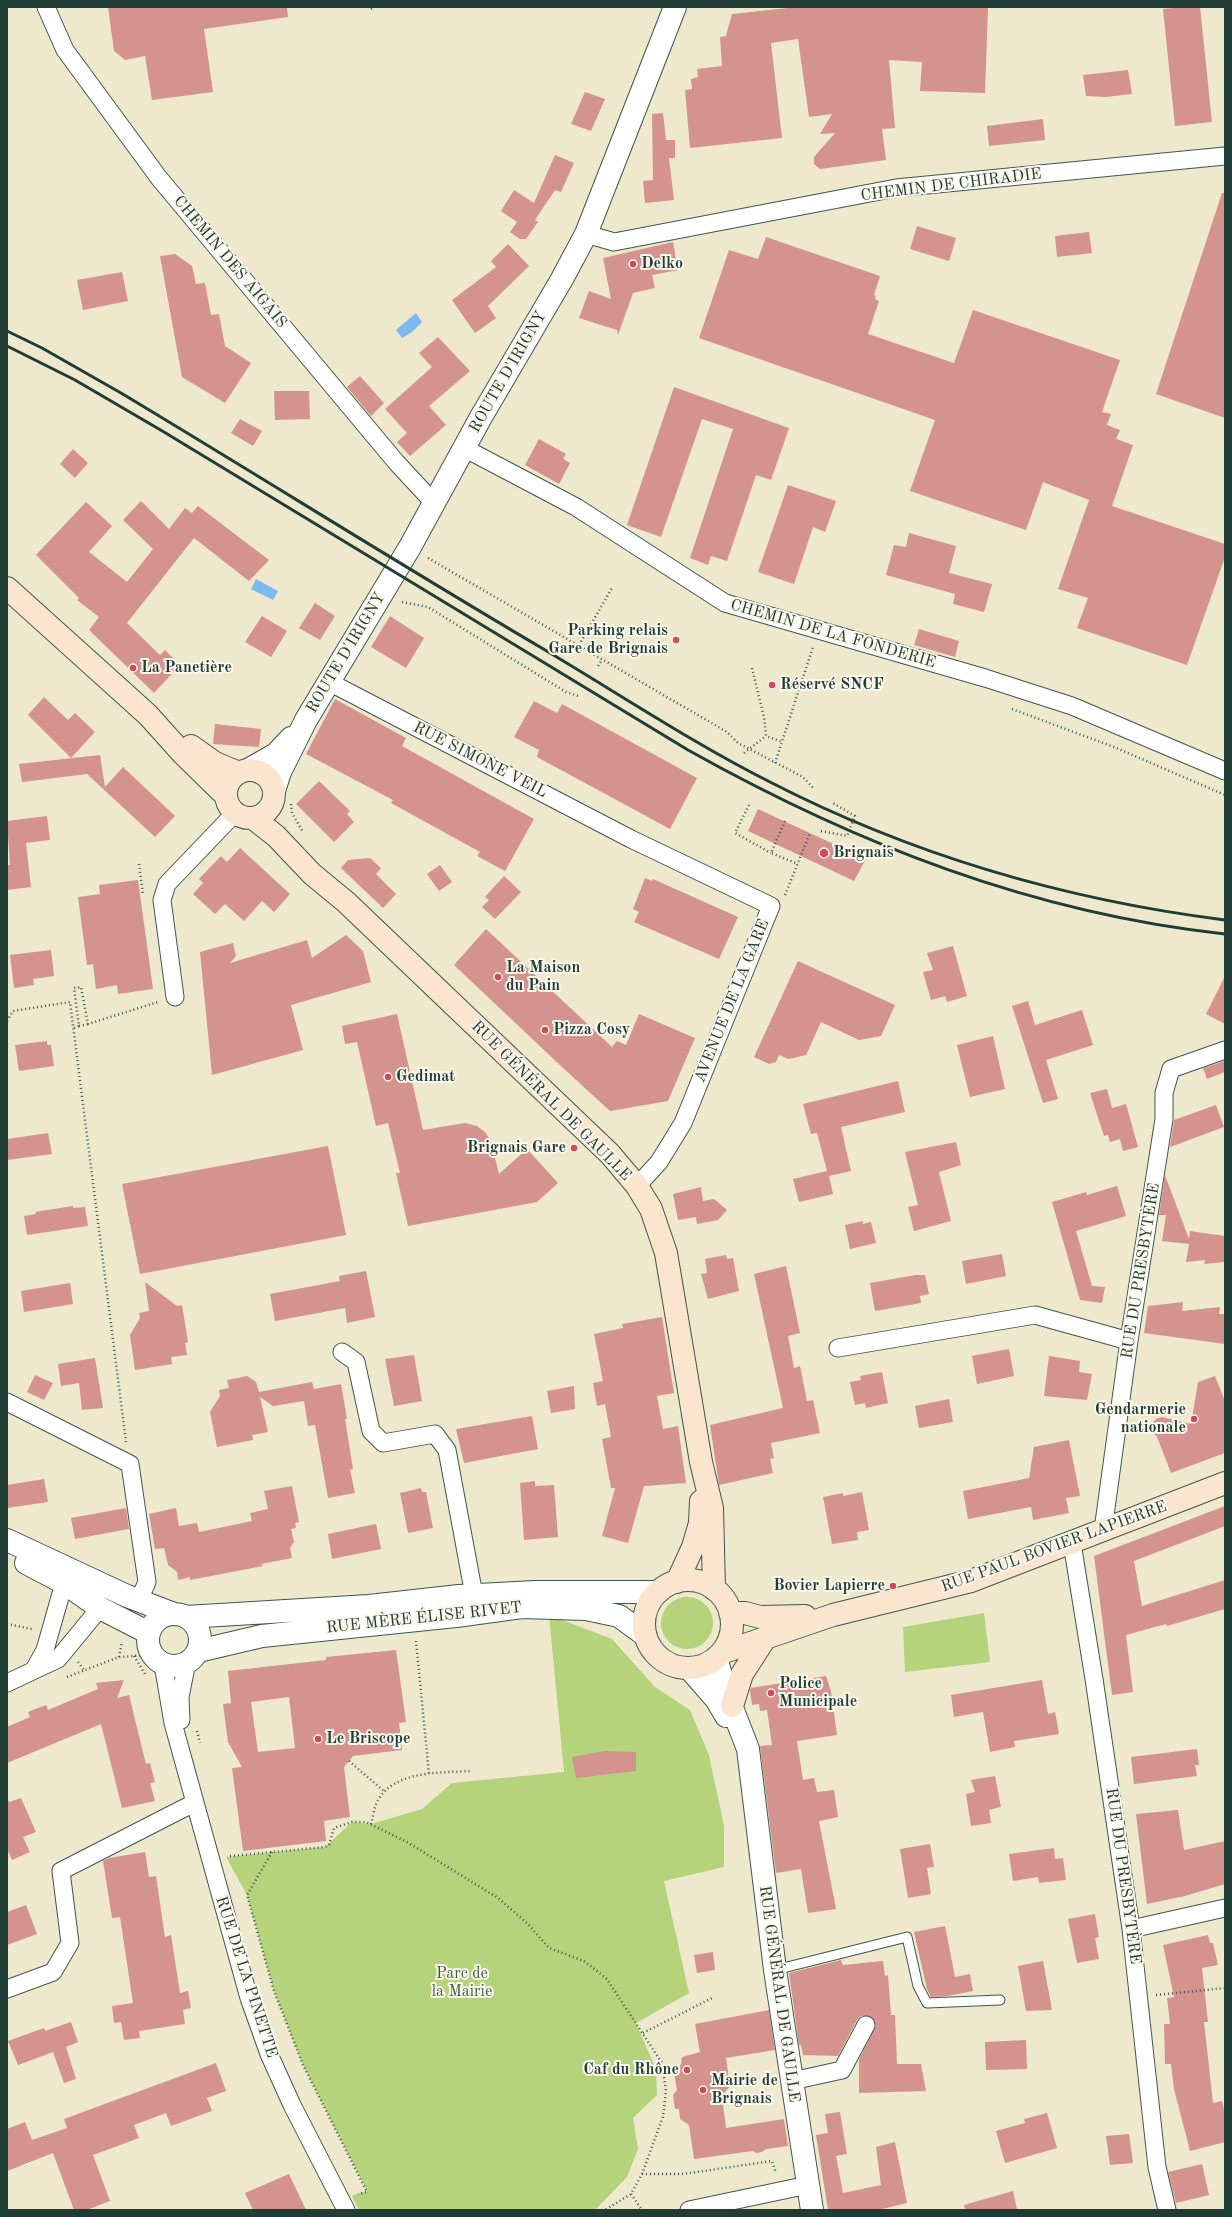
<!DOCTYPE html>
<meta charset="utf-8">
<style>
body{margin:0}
#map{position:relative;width:1232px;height:2217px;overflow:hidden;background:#eee8cc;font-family:"Old Standard TT",serif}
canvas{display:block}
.frame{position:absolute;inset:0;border:8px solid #1f3d34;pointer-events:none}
</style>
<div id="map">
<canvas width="1232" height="2217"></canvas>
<div class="frame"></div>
</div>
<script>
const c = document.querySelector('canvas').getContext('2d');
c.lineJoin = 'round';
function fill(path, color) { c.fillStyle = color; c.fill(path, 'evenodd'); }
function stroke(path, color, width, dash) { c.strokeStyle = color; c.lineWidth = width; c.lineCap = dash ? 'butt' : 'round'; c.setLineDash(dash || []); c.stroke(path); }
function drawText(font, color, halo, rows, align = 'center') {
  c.font = font + ' "Old Standard TT",serif'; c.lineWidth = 4; c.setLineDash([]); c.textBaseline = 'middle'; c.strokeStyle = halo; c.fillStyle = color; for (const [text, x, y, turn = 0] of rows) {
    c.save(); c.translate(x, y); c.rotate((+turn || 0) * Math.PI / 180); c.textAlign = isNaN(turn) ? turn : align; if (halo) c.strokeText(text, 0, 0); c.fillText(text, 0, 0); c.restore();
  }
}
fill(new Path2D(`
 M661 1623a26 26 0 1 1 52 0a26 26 0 1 1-52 0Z
 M984,1613L990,1662L905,1672L903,1627Z
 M549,1615L612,1639L655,1687L690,1710L709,1755L724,1826V1867L664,1881L689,1993L636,2023L656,2069L657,2095L633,2118L638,2149L627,2177L595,2210H359L352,2196L367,2191L303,2065L274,1991L247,1895L226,1857L325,1847L352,1822L371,1824L422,1809L452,1783L564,1772Z`), '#b4d37a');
fill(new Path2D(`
 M416,313L422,322L412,332L402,338L396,330Z
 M256,579L278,591L273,600L251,589Z`), '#7bb9ee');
fill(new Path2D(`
 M108,7H287L288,17L204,29L213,92L152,100L145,56L125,60L114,51Z
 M797,7H988L985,93L920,91L922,62L889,60L895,128L882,129L886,160L820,169L814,164V157L835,133L820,134L832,114L809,117L798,39L771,43L782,138L690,148L685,90L692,89L691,79L698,77L697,69L722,66L720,37L726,36L732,14Z
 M1184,7H1200L1212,122L1175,126L1163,9Z
 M1128,70L1132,94L1106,97L1086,96L1083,75Z
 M585,92L605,99L591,131L571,124Z
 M663,113L666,140H675V158H669L674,200L645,203L643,181L653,180L652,114Z
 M1043,119L1045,140L989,146L987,126Z
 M555,155L574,163L561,192L555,190L535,220L538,222L526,239H520L510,232L517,222L501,211L514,190L534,203Z
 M1222,193H1225V418L1156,394Z
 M917,226L956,238L949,261L910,249Z
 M1089,232L1092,253L1057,257L1055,236Z
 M766,237L880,276L874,295L876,296L875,299L879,301L868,334L954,363L973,310L1120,360L1102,412L1111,414L1107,425L1120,430L1116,439L1133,445L1112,506L1225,544V557L1187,665L1077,628L1088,598L1058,589L1089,500L1043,482L1026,530L910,491L935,420L699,338L729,250L758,259Z
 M673,242L678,270L652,275L655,288L633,293L618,335L617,330L579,318L589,291L611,299L603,258Z
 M508,244L529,266L488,306L496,318L475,333L452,300L496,267L491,261Z
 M175,254L192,266L196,284L205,283L211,315L219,314L225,346L251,363L225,403L182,377L160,256Z
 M122,272L128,301L83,310L77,280Z
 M438,337L470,371L429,406L446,425L410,456L397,442L407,433L385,409L432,367L419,353Z
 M360,376L384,403L371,416L347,387Z
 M674,387L789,428L771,480L756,475L727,561L711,556L708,565L690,558L733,429L702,419L661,537L627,525Z
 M274,391H309L310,419L275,420Z
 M240,419L262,431L253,446L231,433Z
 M539,439L566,454L563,459L570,463L559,484L525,465Z
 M73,449L88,463L75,478L60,464Z
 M788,485L836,501L825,532L813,527L794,584L758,572Z
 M141,501L169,529L185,508L192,513L198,506L269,560L249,581L194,538L127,623L160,655L165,650L180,665L154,693L89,630L99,617L77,600L79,598L36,555L86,502L112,526L89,552L127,582L153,549L123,520Z
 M909,533L956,546L949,573L992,584L984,612L953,604L955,594L886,575L894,545L906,547Z
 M315,603L335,616L320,640L299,628Z
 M262,616L287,631L271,657L245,642Z
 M390,616L424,638L406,668L371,647Z
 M919,629L959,641L955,657L914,645Z
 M44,697L68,720L75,713L95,732L71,758L28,715Z
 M335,699L406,738L402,746L534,819L505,871L477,856L480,852L391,803L393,800L306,754Z
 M534,701L557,713L562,704L697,778L670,829L537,757L539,750L514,737Z
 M215,724L261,729L259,747L213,744Z
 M100,755L105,787L123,767L175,816L155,837L87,774L22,782L19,764Z
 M319,781L350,811L347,814L354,822L334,842L296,804Z
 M758,809L866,859L854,881L748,831Z
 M47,816L50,840L26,843L31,887L7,890V865H10L7,821Z
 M240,848L290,894L274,912L262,901L244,921L225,904L215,914L193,894L203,883L199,879L221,856L227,862Z
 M370,858L381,868L376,874L396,894L383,908L341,868L348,860Z
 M440,865L452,882L439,891L427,874Z
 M504,876L521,892L495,919L482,907L489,900L485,897Z
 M645,878L652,881L653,879L738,917L719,959L634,922L639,912L633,909Z
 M138,880L153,989L118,994L117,985L96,989L93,964L87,965L78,897L100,894L99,885Z
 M486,929L612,1047L617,1041L626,1045L639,1014L695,1038L668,1101L610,1111L562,1067L454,965Z
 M346,935L363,951L371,982L291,1005L303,1050L212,1075L200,952L233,943L236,956L230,963L307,940L312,958Z
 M953,946L967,996L947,1002L945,996L931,1000L923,972L933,970L927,953Z
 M51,950L54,976L33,979L34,985L14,988L10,955Z
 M798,961L895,1005L881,1036L859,1040L821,1022L806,1055L789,1059L779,1055L776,1062L769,1064L754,1057Z
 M1225,976V1024L1206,1014Z
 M1028,1001L1035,1025L1082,1010L1093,1045L1046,1060L1058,1099L1043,1103L1012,1006Z
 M397,1014L423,1130L465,1123L477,1126L486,1133L491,1142L499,1174L527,1149L558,1183L537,1202L408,1226L396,1173H400L388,1123L376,1126L357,1042L345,1044L342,1026Z
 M993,1036L1005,1089L970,1097L957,1045Z
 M47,1041V1045H51L54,1066L19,1071L15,1045Z
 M1225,1061V1072L1207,1079L1203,1068Z
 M898,1081L905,1112L841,1127L851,1171L829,1176L833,1194L799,1202L793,1179L827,1171L817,1133L811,1134L803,1104Z
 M1107,1089L1112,1108L1126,1104L1138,1147L1123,1151L1120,1139L1110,1142L1108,1135L1104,1136L1090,1093Z
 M1216,1105L1224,1127L1170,1147L1174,1120Z
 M48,1133L52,1154L7,1160V1139Z
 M956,1142L961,1165L939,1172L951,1221L914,1231L908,1207L918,1205L905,1152Z
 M328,1146L346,1235L140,1274L122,1184Z
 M1165,1175L1189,1239L1190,1231L1225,1236V1262L1204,1264L1205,1260L1186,1262L1189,1244L1162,1241L1166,1215H1159Z
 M1117,1186L1126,1216L1076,1231L1092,1286L1105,1287L1102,1303L1080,1300L1052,1202L1086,1192L1087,1195Z
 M701,1187L703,1201L714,1199L727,1210L718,1220L697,1224L696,1217L678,1220L673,1194Z
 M73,1206V1208L85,1207L88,1226L27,1235L24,1216L36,1214L35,1212Z
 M863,1221V1224L871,1222L876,1243L850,1249L845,1225Z
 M1002,1254L1006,1276L966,1284L962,1261Z
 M726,1255L727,1259L733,1258L739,1291L708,1299L701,1274L707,1273L705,1259Z
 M786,1266L800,1333L788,1336L794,1368L800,1366L807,1401L813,1400L820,1433L771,1443L774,1458L770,1459L773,1473L719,1485L710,1425L783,1408L754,1274Z
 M366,1271L375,1317L347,1323L345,1308L275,1321L270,1294L340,1281L339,1276Z
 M916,1275H925L929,1294L920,1296L921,1303L875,1311L870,1283Z
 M145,1282L177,1306L182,1305L188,1342L185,1343L187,1355L171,1357L172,1364L135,1370L130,1335L140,1318L139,1313L149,1311Z
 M70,1283L73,1304L24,1312L21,1291Z
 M1183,1302L1182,1311L1220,1307L1219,1314H1225V1344L1144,1333L1148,1306Z
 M662,1317L674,1393L657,1396L663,1429L678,1426L686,1483L644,1486L628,1543L602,1536L615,1488H611L602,1439L611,1437L605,1404L597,1406L593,1383L603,1381L594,1334L623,1328L622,1324Z
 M1009,1349L1014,1376L977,1384L972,1356Z
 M414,1355L422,1401L394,1406L385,1359Z
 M1049,1356L1080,1361L1079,1372L1092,1374L1087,1400L1044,1396Z
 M95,1358L103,1408L82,1410L79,1383L61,1386L58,1364Z
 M882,1372L888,1403L866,1408L865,1403L855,1405L850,1382L861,1380L860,1376Z
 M35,1375L53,1383L44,1400L27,1392Z
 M247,1376L256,1382L259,1392L312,1382L314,1389L341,1384L347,1419H345L353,1469L350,1470L355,1493L328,1498L315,1425L308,1426L304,1401L273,1406L260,1397L268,1432L252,1435L253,1440L217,1447L210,1412L220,1396L219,1390L229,1388L227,1380Z
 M1215,1376L1225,1401V1453L1171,1473L1157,1437L1153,1432L1152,1424L1156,1419L1162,1417L1191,1424L1198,1382Z
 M574,1386L575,1409L551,1413L547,1391Z
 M949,1399L953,1422L919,1428L915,1406Z
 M532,1416L538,1449L464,1463L456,1429Z
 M1069,1440L1080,1496L1066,1498L1069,1513L1033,1520L1031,1507L968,1519L963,1491L1029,1478L1034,1447Z
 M44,1479L48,1502L7,1508V1485Z
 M535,1481V1486L554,1485L558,1537L524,1540L520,1483Z
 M292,1486L299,1522L295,1523L296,1528L291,1529L294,1542L290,1548L292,1558L261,1564L263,1566L190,1580V1577L178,1580L177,1572L168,1565L164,1548L155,1549L149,1514L176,1508L179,1526L197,1523L199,1532L228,1526L252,1521L250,1513L268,1509L264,1491Z
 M421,1488L422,1492H426L433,1528L408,1533L400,1493Z
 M862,1492L869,1530L857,1532L858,1540L832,1544L823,1497L843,1493V1496Z
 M1225,1506V1526L1134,1561L1142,1606L1225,1580V1609L1167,1626L1166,1624L1126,1635L1133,1692L1112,1695L1094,1556Z
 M126,1508L129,1529L75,1539L71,1518Z
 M376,1524L381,1549L332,1559L328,1534Z
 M396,1650L406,1722L399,1723L402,1750L353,1756L344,1767L350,1817L324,1821L326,1841L243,1851L232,1768L242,1767L228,1742L223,1704L231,1703L228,1671L326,1660V1657ZM289,1697L295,1748L258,1752L251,1702Z
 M826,1676L831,1691L837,1735L797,1741L803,1780L814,1778L817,1792L834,1790L838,1817L819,1821L836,1909L808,1913L801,1869L776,1873L760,1746L772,1745L767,1710L760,1711L759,1704L752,1705L750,1690L751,1688Z
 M124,1680L117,1698L129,1695L146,1764L150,1763L155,1782L150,1783L155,1801L122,1808L101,1724L7,1763V1727L30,1717L28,1712L46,1705L48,1710L98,1689L96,1683Z
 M1042,1680L1048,1714L1055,1712L1059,1734L1014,1741L1015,1747L990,1752L983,1712L954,1717L951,1695Z
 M1197,1749L1199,1765H1195L1197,1776L1134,1784L1131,1757Z
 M605,1751L636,1752V1771L576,1778L572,1757Z
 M995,1776L1001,1807L989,1810L991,1823L971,1826L966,1794L975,1792L971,1780Z
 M7,1798L9,1802L21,1798L36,1832L23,1837L30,1852L12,1860L7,1849Z
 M1178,1810L1184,1850L1225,1841V1884L1185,1896L1147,1904L1136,1814Z
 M930,1844L934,1867L927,1868L931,1894L908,1898L900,1849Z
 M1054,1848L1055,1859L1063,1858L1066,1880L1039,1883L1038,1877L1013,1881L1009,1854Z
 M145,1852L149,1877L156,1876L165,1937L171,1935L180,1993L188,1991L191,2008L183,2010L185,2024L139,2031L140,2038L124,2040L121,2022L114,2023L112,2006L133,2003L120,1917L112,1918L103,1861L109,1858Z
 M26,1905L37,1934L7,1945V1912Z
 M1095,1914L1099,1937L1095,1938L1099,1959L1077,1963L1068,1919Z
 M945,1926L955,1977L970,1974L973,1991L948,1996L931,1997L927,1989L914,1932Z
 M1208,1935L1210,1943H1213L1218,1965L1202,1968L1208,2022H1204L1213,2103L1222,2101L1225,2114V2142L1190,2151L1174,2089L1171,2064H1165L1164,2024H1170L1167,1998L1174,1997L1163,1945Z
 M713,1952L715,1970L697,1973L694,1955Z
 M841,1960L843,1965L883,1961L885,1976L888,1975L891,2015H895L897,2064H921L926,2091L859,2093V2060L876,2025L870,2016H861L857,2020L838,2056L803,2055L801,2045H799L789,1973Z
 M1043,1961L1052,2010L1026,2011L1018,1966Z
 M769,2010L775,2050L726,2058L730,2086L722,2096L726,2128L784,2119L788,2146L766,2149L762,2152L756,2153L753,2151L694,2159L689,2125L680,2119L679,2109H675L673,2095L677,2090L674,2073L681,2064L682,2057L700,2052L695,2024Z
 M71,2022L78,2042L66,2047L76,2079L64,2083L53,2052L18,2065L8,2041L44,2028L45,2031Z
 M1026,2040L1027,2069L986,2070L985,2042Z
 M216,2063L226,2091L207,2098L212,2111L171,2126L166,2113L134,2125L139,2138L93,2155L110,2201L87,2210H74L53,2153L7,2171V2129L25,2122L32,2140L67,2128L64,2119Z
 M840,2112L847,2154L836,2156L843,2193L881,2185L876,2147L895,2142L907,2203L878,2210H828L816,2135L828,2133L825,2114Z
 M1047,2113L1057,2148L1005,2163L996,2131L1025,2123L1024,2119Z
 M1129,2134L1133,2163L1110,2165L1106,2136Z
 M1202,2164L1209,2195L1176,2203L1168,2172Z
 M289,2174L306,2210H253L245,2193Z
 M1013,2191L1017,2210H965L964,2205Z`), '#d5938f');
const service = new Path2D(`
 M775,1970L907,1937L918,1986L927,2003L1000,2000`);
const minor = new Path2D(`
 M46,7L65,50L159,178L396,462L434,503
 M586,234L614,242L896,188L1225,156
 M464,448L576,507L725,603L985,678L1072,706L1225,771
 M329,682L631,839L771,906L683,1123L659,1162L637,1186
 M175,997L162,900L167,884L235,813
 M838,1348L1035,1315L1129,1341
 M342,1352L356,1362L371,1431L383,1443L435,1434L447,1450L474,1595
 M7,1402L130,1464L147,1582L139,1600
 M1103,1530L1129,1341L1164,1119V1093L1171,1069L1225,1050
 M1072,1543L1094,1679L1131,1929L1157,2167L1167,2210
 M163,1664L173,1723L249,1998L269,2054L292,2105L346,2210
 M35,1668L45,1650L64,1583
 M7,1683L58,1659L100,1608
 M181,1720L180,1697L187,1662
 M1131,1929L1225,1908
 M7,1989L53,1972L70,1943L61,1871L194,1803
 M792,2081L842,2070L866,2025
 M689,2210L808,2185`);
const tertiary = new Path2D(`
 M248,770L276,754L291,738
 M274,791L280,772L306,720L410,547L481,417L562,279L586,234L675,7
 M7,1540L127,1596L174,1614
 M26,1563L64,1583L100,1608L149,1633
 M148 1640a26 26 0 1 1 52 0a26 26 0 1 1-52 0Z
 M186,1617L369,1606L459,1596L535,1592H658
 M198,1651L262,1636L456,1616L522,1607L586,1609L619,1616L645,1635
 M716,1658L727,1695L748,1749L775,1970L812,2210
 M689,1668L716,1699L726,1716`);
const secondary = new Path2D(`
 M7,588L148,715L183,754L226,796
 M191,746L215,763L239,773
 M226 794a24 24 0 1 1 48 0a24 24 0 1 1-48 0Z
 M253,818L276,836L312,874L346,902L610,1154L637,1186L651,1209L666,1253L701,1462L712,1508L714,1589
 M644 1624a44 44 0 1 1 88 0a44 44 0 1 1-88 0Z
 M677,1582L693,1547L700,1523L701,1501
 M730,1613H745L760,1617L805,1616
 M721,1653L833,1615L971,1581L1225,1483
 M732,1706L742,1674L764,1640`);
stroke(service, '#3e574b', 11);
stroke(minor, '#3e574b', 19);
stroke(tertiary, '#3e574b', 24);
stroke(secondary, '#3e574b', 24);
stroke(new Path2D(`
 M371,9L374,7
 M428,558L727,732L738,743L803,777L814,789
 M402,602L428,607L566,692L578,696
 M579,645L612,588
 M598,666L602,660
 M752,668L764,717L766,736L783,742
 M1012,709L1114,747L1225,795
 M744,753L766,736
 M775,763L813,647
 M291,804L292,813L303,832
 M749,805L735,833L771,853
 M785,821L771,853L798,864
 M821,831L847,836L855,816L833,803
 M139,864L143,895
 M785,895L810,833
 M7,1021L13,1011L70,1002L126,1442
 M79,1026L88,1024
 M74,1028L79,1026L74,988L81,987L88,1024L158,1002
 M7,1624L32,1629
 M416,1641L429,1774
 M134,1656L145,1674
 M119,1657L122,1642
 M78,1662L84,1670
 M67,1677L119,1657L147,1655
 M197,1731L200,1743
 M349,1761L385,1792
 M371,1824C373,1817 374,1807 378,1800C396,1770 440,1773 471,1771
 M272,1852L247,1895L274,1991L303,2065L367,2192L358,2194
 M230,1856L325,1847L329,1845L334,1828L352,1822H366L407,1842L498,1898L528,1924L549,1948L584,1961L606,1978L662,2063L666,2091L663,2117L642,2174L631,2194L605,2210
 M1156,1995L1225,1988
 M643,2033L712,1998
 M642,2174H683L772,2161L776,2173
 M631,2194L642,2210`), '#3e574b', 2.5, [1, 3]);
stroke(service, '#fff', 9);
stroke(minor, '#fff', 17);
stroke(tertiary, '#fff', 22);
stroke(secondary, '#fbe5cf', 22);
stroke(new Path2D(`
 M7,331L42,348L121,393C261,477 399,564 540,647C616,692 691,742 770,782C912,855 1067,900 1225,920
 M7,346L75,380L164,432L688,750C856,844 1032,913 1225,934`), '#1f3d34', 3);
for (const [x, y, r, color] of [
 [633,264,4,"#d1495b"],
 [676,640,4,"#d1495b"],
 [133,668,4,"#d1495b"],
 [772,685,4,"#d1495b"],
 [824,853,5,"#d1495b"],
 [498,977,4,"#d1495b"],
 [545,1030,4,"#d1495b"],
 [388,1077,4,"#d1495b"],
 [574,1148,4,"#d1495b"],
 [1194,1419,4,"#d1495b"],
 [893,1586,4,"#d1495b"],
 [771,1693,4,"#d1495b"],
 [318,1739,4,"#d1495b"],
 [687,2070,4,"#d1495b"],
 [703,2090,4,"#d1495b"]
]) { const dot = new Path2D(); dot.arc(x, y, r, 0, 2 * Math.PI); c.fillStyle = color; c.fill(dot); stroke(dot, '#fbf7ec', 1.5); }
drawText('16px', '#1f3d34', '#fbf7ec', [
 ["CHEMIN DE CHIRADIE",951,185,-7],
 ["CHEMIN DES AIGAIS",230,262,50],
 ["ROUTE D'IRIGNY",508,372,-60],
 ["CHEMIN DE LA FONDERIE",833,634,16],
 ["ROUTE D'IRIGNY",346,653,-59],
 ["RUE SIMONE VEIL",480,760,27],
 ["AVENUE DE LA GARE",732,1001,-68],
 ["RUE GÉNÉRAL DE GAULLE",551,1101,45],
 ["RUE DU PRESBYTÈRE",1141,1271,-81],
 ["RUE PAUL BOVIER LAPIERRE",1054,1547,-20],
 ["RUE MÈRE ÉLISE RIVET",424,1618,-6],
 ["RUE DU PRESBYTÈRE",1123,1876,82],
 ["RUE DE LA PINETTE",246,1977,72],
 ["RUE GÉNÉRAL DE GAULLE",779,1994,82]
]);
drawText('bold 16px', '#1f3d34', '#fbf7ec', [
 ["Delko",641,264],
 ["Parking relais",668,631,"right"],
 ["Gare de Brignais",668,649,"right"],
 ["La Panetière",141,668],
 ["Réservé SNCF",780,685],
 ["Brignais",833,853],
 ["La Maison",506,968],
 ["du Pain",506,986],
 ["Pizza Cosy",553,1030],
 ["Gedimat",396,1077],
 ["Brignais Gare",566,1148,"right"],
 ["Gendarmerie",1186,1410,"right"],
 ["nationale",1186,1428,"right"],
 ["Bovier Lapierre",885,1586,"right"],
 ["Police",779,1684],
 ["Municipale",779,1702],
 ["Le Briscope",326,1739],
 ["Caf du Rhône",679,2070,"right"],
 ["Mairie de",711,2081],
 ["Brignais",711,2099]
], 'left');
drawText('16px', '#3d5b42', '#fbf7ec', [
 ["Parc de",462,1974],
 ["la Mairie",462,1992]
]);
</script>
